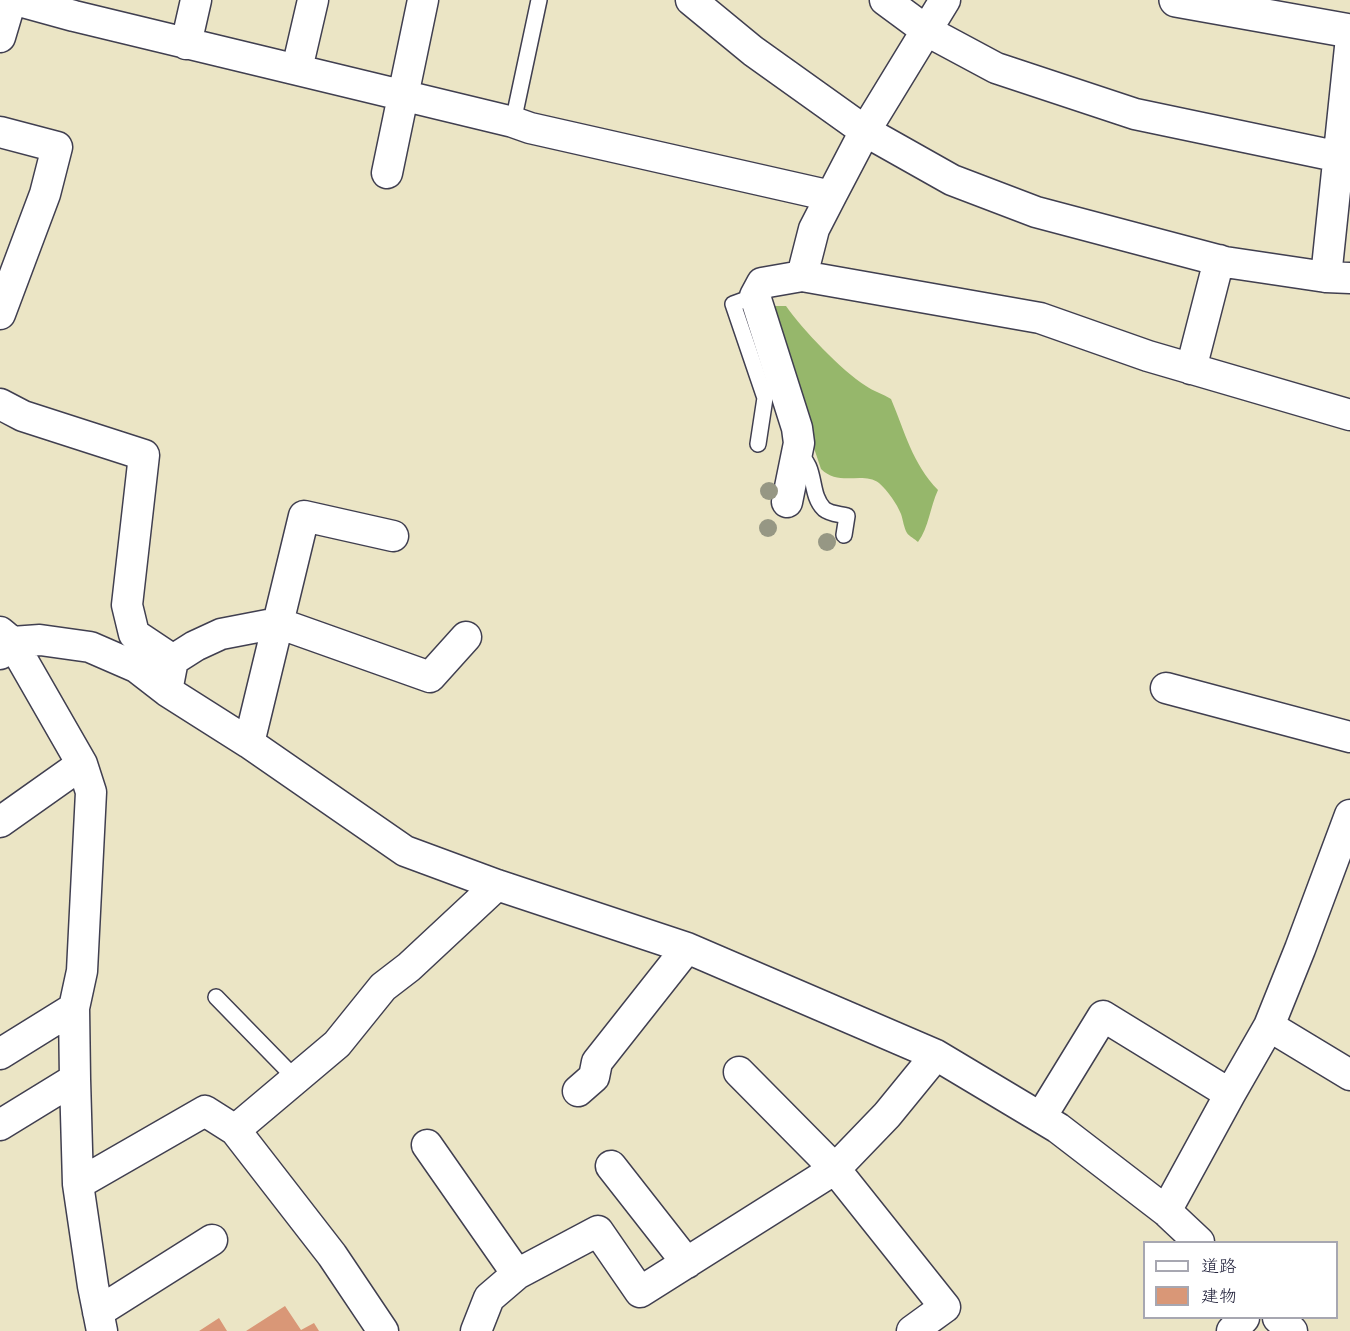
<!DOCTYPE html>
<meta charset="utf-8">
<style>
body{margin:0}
#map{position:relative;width:1350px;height:1331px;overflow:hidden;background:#ebe5c5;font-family:Sriracha,"Klee One",sans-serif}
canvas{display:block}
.legend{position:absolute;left:1143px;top:1241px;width:195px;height:78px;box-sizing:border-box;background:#fff;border:2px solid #a7a7b1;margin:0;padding:8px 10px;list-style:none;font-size:18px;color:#22223b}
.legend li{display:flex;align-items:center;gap:12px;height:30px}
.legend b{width:30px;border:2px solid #a7a7b1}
</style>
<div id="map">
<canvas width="1350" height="1331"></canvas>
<ul class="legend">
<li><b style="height:8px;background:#fff"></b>道路</li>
<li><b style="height:16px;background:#d99777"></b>建物</li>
</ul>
</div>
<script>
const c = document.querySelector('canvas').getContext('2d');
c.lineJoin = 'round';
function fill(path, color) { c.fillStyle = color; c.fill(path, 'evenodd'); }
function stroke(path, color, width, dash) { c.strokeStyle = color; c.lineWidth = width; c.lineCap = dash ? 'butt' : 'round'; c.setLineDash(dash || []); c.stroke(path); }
fill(new Path2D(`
 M775,306H786C803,330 841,370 866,386C873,391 883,394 891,399C905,432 912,463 938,490C930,507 929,527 918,542C915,539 909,536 907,533C904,528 903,520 901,514C897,504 888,491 879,483C863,471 839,487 821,469L769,314Z`), '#96b76b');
fill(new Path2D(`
 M285,1306L301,1330L314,1323L319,1331H246Z
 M219,1318L227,1331H199Z`), '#d99777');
const lane = new Path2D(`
 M513,122L539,0
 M755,296L733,304L765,398L758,444
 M797,454C818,465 808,493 824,509C830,514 839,514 847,516L844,535
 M216,997L297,1080`);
const street = new Path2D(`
 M16,0L74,16L513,122L530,128L831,196
 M691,0L753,51L865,131L952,180L1036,212L1225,262L1326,277L1350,278
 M885,0L927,31L996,68L1135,114L1350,159
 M0,37L11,0
 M186,44L196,0
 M297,69L313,0
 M0,132L57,147L45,194L0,314
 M387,173L423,0
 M802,276L814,229L831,196L865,131L945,0
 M1326,277L1350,47
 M1191,369L1219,260
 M0,404L23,416L144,455L127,605L134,634L173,660L167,691L249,743L405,851L497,885L687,948L936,1055L1058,1128L1166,1211L1199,1242
 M787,502L799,443L797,428L755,296L762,283L802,276L1040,318L1148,356L1350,415
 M0,632L12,642L82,764L91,792L82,971L74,1008L75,1079L78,1184L93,1286L102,1331
 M0,654L12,642L40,640L90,647L136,667L167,691
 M173,660L195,646L221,634L278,623L430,677L466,637
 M1166,688L1350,737
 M249,743L304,516L393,536
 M0,822L82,764
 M1269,1026L1350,1075
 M0,1054L74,1008
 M739,1072L835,1169L945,1307L912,1331
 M578,1091L594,1077L597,1062L687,948
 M1041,1117L1103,1016L1230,1094
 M0,1125L75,1079
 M235,1130L332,1255L383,1331
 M427,1145L517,1274
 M611,1166L687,1263
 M78,1184L205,1111L235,1130L337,1044L383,987L409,967L497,885
 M1166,1211L1230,1094L1269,1026L1300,949L1350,815
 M98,1312L212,1240
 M1278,1318L1292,1331
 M476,1331L489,1298L517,1274L598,1231L640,1292L835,1169L887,1115L936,1055
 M1232,1331L1244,1318`);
const secondary = new Path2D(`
 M1176,0L1350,31`);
stroke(lane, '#403f50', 18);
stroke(street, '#403f50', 33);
stroke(secondary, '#403f50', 36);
stroke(lane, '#fff', 15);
stroke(street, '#fff', 30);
stroke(secondary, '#fff', 33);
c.fillStyle = '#969784';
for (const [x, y] of [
 [769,491],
 [768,528],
 [827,542]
]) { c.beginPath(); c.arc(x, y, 9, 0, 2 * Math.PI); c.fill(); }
</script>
